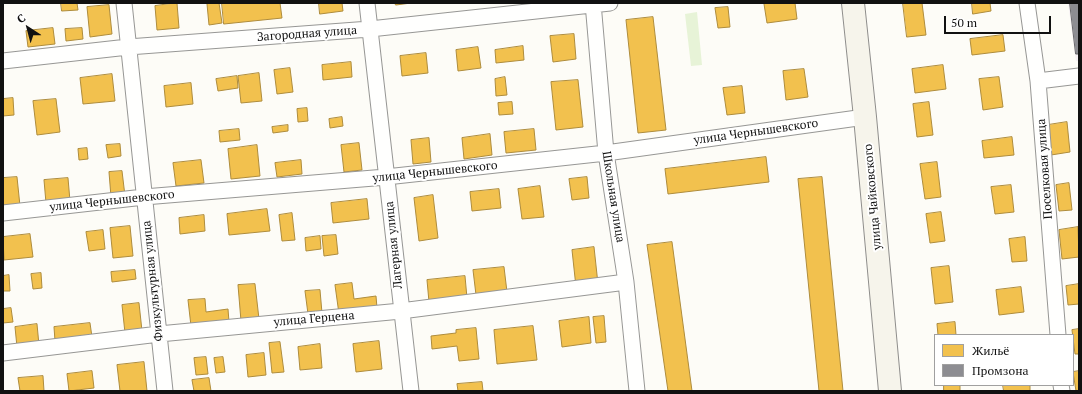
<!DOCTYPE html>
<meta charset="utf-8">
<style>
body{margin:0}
#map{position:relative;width:1082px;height:394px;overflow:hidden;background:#fdfcf7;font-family:"PT Serif",serif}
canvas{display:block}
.frame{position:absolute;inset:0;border:4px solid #111;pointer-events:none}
.legend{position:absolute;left:934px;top:334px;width:140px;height:52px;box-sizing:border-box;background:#fff;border:1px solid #a0a0a0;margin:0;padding:5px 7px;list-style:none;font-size:12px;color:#111}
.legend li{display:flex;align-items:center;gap:8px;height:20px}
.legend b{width:20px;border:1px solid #a0a0a0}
.north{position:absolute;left:8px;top:8px;width:40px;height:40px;-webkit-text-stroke:3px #fff;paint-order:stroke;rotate:324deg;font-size:11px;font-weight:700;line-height:16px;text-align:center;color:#111}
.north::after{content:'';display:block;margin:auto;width:14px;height:18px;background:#111;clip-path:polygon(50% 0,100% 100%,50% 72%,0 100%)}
.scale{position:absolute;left:944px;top:16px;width:107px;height:18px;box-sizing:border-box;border:2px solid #111;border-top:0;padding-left:5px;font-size:12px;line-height:14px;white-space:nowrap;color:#111;-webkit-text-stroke:3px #fff;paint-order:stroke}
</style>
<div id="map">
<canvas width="1082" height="394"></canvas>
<div class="frame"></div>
<ul class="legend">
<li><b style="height:11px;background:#f2c14e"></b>Жильё</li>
<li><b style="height:11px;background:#8d8d92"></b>Промзона</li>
</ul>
<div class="north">С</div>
<div class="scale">50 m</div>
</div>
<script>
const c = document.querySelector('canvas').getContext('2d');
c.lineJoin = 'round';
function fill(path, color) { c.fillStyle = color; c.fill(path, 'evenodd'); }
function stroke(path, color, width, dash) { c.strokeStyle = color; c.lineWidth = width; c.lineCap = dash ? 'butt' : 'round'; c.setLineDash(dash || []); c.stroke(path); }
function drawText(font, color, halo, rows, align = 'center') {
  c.font = font + ' "PT Serif",serif'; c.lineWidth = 4; c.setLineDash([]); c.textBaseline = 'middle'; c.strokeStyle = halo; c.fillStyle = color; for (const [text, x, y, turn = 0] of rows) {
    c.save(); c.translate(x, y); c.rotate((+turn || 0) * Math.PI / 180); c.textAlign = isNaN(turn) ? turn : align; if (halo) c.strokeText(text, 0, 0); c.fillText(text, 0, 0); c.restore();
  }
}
fill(new Path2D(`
 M1068,3H1079V61H1076Z`), '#f5f0f3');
fill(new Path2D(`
 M697,12L702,65L691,66L685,14Z`), '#e7f3d7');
const homes = new Path2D(`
 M61,3H77L78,10L62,11Z
 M177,3L179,28L157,30L155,6Z
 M219,3L222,23L209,25L207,4Z
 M222,3H280L282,18L224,24Z
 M319,3H342L343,11L320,14Z
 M395,3H411L396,5Z
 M771,3H795L797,19L767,23L764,4Z
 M903,3H922L926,35L907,37Z
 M972,3H990L991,11L973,14Z
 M109,5L112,34L90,37L87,7Z
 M728,7L730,27L718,28L715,8Z
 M653,17L666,130L638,133L626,20Z
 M53,28L55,44L28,47L26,31Z
 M82,28L83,39L66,41L65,29Z
 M574,34L576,59L553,62L550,36Z
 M1003,35L1005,51L972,55L970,39Z
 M523,46L524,60L496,63L495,50Z
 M478,47L481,68L458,71L456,50Z
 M426,53L428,73L402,76L400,56Z
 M351,62L352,77L323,80L322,65Z
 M943,65L946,89L915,93L912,69Z
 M290,68L293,92L277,94L274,70Z
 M804,69L808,97L786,100L783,71Z
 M259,73L262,101L241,103L238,76Z
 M112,74L115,101L83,104L80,78Z
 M237,76L238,88L218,91L216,79Z
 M505,77L507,95L496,96L495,79Z
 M999,77L1003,107L983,110L979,79Z
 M578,80L583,127L556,130L551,82Z
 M191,83L193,104L166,107L164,86Z
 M742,86L745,113L727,115L723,88Z
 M13,98L14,115L3,116V99Z
 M56,99L60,132L37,135L33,101Z
 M512,102L513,114L499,115L498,103Z
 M929,102L933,135L917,137L913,104Z
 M307,108L308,121L298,122L297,109Z
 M342,117L343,126L330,128L329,119Z
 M1067,122L1070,152L1051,155L1048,125Z
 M288,125V131L273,133L272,127Z
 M239,129L240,140L220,142L219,131Z
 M534,129L536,150L506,153L504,132Z
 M490,134L492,155L464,159L462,138Z
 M1012,137L1014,155L984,158L982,141Z
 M429,138L431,162L413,164L411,140Z
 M359,143L362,170L344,172L341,145Z
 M120,144L121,156L108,158L106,145Z
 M257,145L260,176L231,179L228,149Z
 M87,148L88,159L79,160L78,149Z
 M766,157L769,182L668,194L665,169Z
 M201,160L204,183L176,186L173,163Z
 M301,160L302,174L277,177L275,163Z
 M937,162L941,197L925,199L920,164Z
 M122,171L125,196L111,197L109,172Z
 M17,177L20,206L3,207V178Z
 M587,177L589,198L572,200L569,179Z
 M822,177L843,391H819L798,179Z
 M68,178L70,201L46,203L44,180Z
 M1069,183L1072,210L1059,211L1056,185Z
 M1011,185L1014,212L995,214L991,187Z
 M540,186L544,217L522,219L518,189Z
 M499,189L501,208L472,211L470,192Z
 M433,195L438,238L419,241L414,198Z
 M367,199L369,219L333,223L331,203Z
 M267,209L270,231L229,235L227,214Z
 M941,212L945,241L930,243L926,214Z
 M292,213L295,240L282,241L279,215Z
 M204,215L205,231L180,234L179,218Z
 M130,226L133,256L113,258L110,228Z
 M1078,227L1079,257L1062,259L1059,230Z
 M103,230L105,249L89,251L86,232Z
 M30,234L33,257L4,260L3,237Z
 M336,235L338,254L324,256L322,236Z
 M320,236L321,249L306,251L305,238Z
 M1025,237L1027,261L1012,262L1009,239Z
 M672,242L692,391H668L647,245Z
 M594,247L598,284L576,287L572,250Z
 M949,266L953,302L935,304L931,268Z
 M504,267L507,292L476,295L473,270Z
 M135,270L136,279L112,282L111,272Z
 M41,273L42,288L33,289L31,274Z
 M9,275L10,291H3V276Z
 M465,276L467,298L429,302L427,280Z
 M352,283L354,299L376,296L377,308L339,314L335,285Z
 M255,284L259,319L241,321L238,285Z
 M1079,284V304L1068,305L1066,286Z
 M1021,287L1024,312L999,315L996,290Z
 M320,290L322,313L308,314L305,291Z
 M205,299L206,312L228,309L229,322L191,326L188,300Z
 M139,303L142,331L125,333L122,305Z
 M11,308L13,322L3,323V309Z
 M604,316L606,342L596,343L593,317Z
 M589,317L591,343L562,347L559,321Z
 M955,322L956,335H938L937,324Z
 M90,323L92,337L55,341L54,327Z
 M37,324L39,345L17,347L15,327Z
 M533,326L537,360L497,364L494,330Z
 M476,328L479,359L459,361L457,346L432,349L431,336L456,333V330Z
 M1079,329V354H1075L1072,330Z
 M379,341L382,369L356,372L353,344Z
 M280,342L284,372L272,373L269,343Z
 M320,344L322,368L300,370L298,347Z
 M264,353L266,375L248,377L246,355Z
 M206,357L208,374L196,375L194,358Z
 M223,357L225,372L216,373L214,358Z
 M144,362L147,391H120L117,365Z
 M92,371L94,388L69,391L67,374Z
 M1079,371V391H1076L1073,372Z
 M43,376L44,391H20L18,378Z
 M209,378L211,391H194L192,380Z
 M482,382L483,391H458L457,384Z
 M944,385H960V391H944Z
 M1003,385H1030V391H1004Z`);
fill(homes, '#f2c14e');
stroke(homes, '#ae8c3c', 1);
const industry = new Path2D(`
 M1070,3H1079V54H1076Z`);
fill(industry, '#8d8d92');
stroke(industry, '#68686b', 1);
const street = new Path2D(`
 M124,3L165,391
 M367,3L411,391
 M593,3L606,153L626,282L637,391
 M1027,3L1038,81L1058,335
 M3,61L128,47L370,29L610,3
 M1038,81L1079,76
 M3,213L144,197L386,177L606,153L865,117
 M3,353L159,334L401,311L626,282
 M1061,385L1062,391`);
const secondary = new Path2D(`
 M853,3L865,117L890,391`);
stroke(street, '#979795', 17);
stroke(secondary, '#8e8d8b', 24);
stroke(street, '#fffffe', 15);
stroke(secondary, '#f6f4eb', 22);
drawText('12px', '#111', '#fff', [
 ["Загородная улица",307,34,-4],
 ["улица Чернышевского",756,132,-8],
 ["Поселковая улица",1045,169,-94],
 ["улица Чернышевского",435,172,-6],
 ["Школьная улица",613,197,81],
 ["улица Чайковского",873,197,-95],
 ["улица Чернышевского",112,201,-6],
 ["Лагерная улица",394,245,-96],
 ["Физкультурная улица",153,281,-96],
 ["улица Герцена",314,319,-5]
]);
</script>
